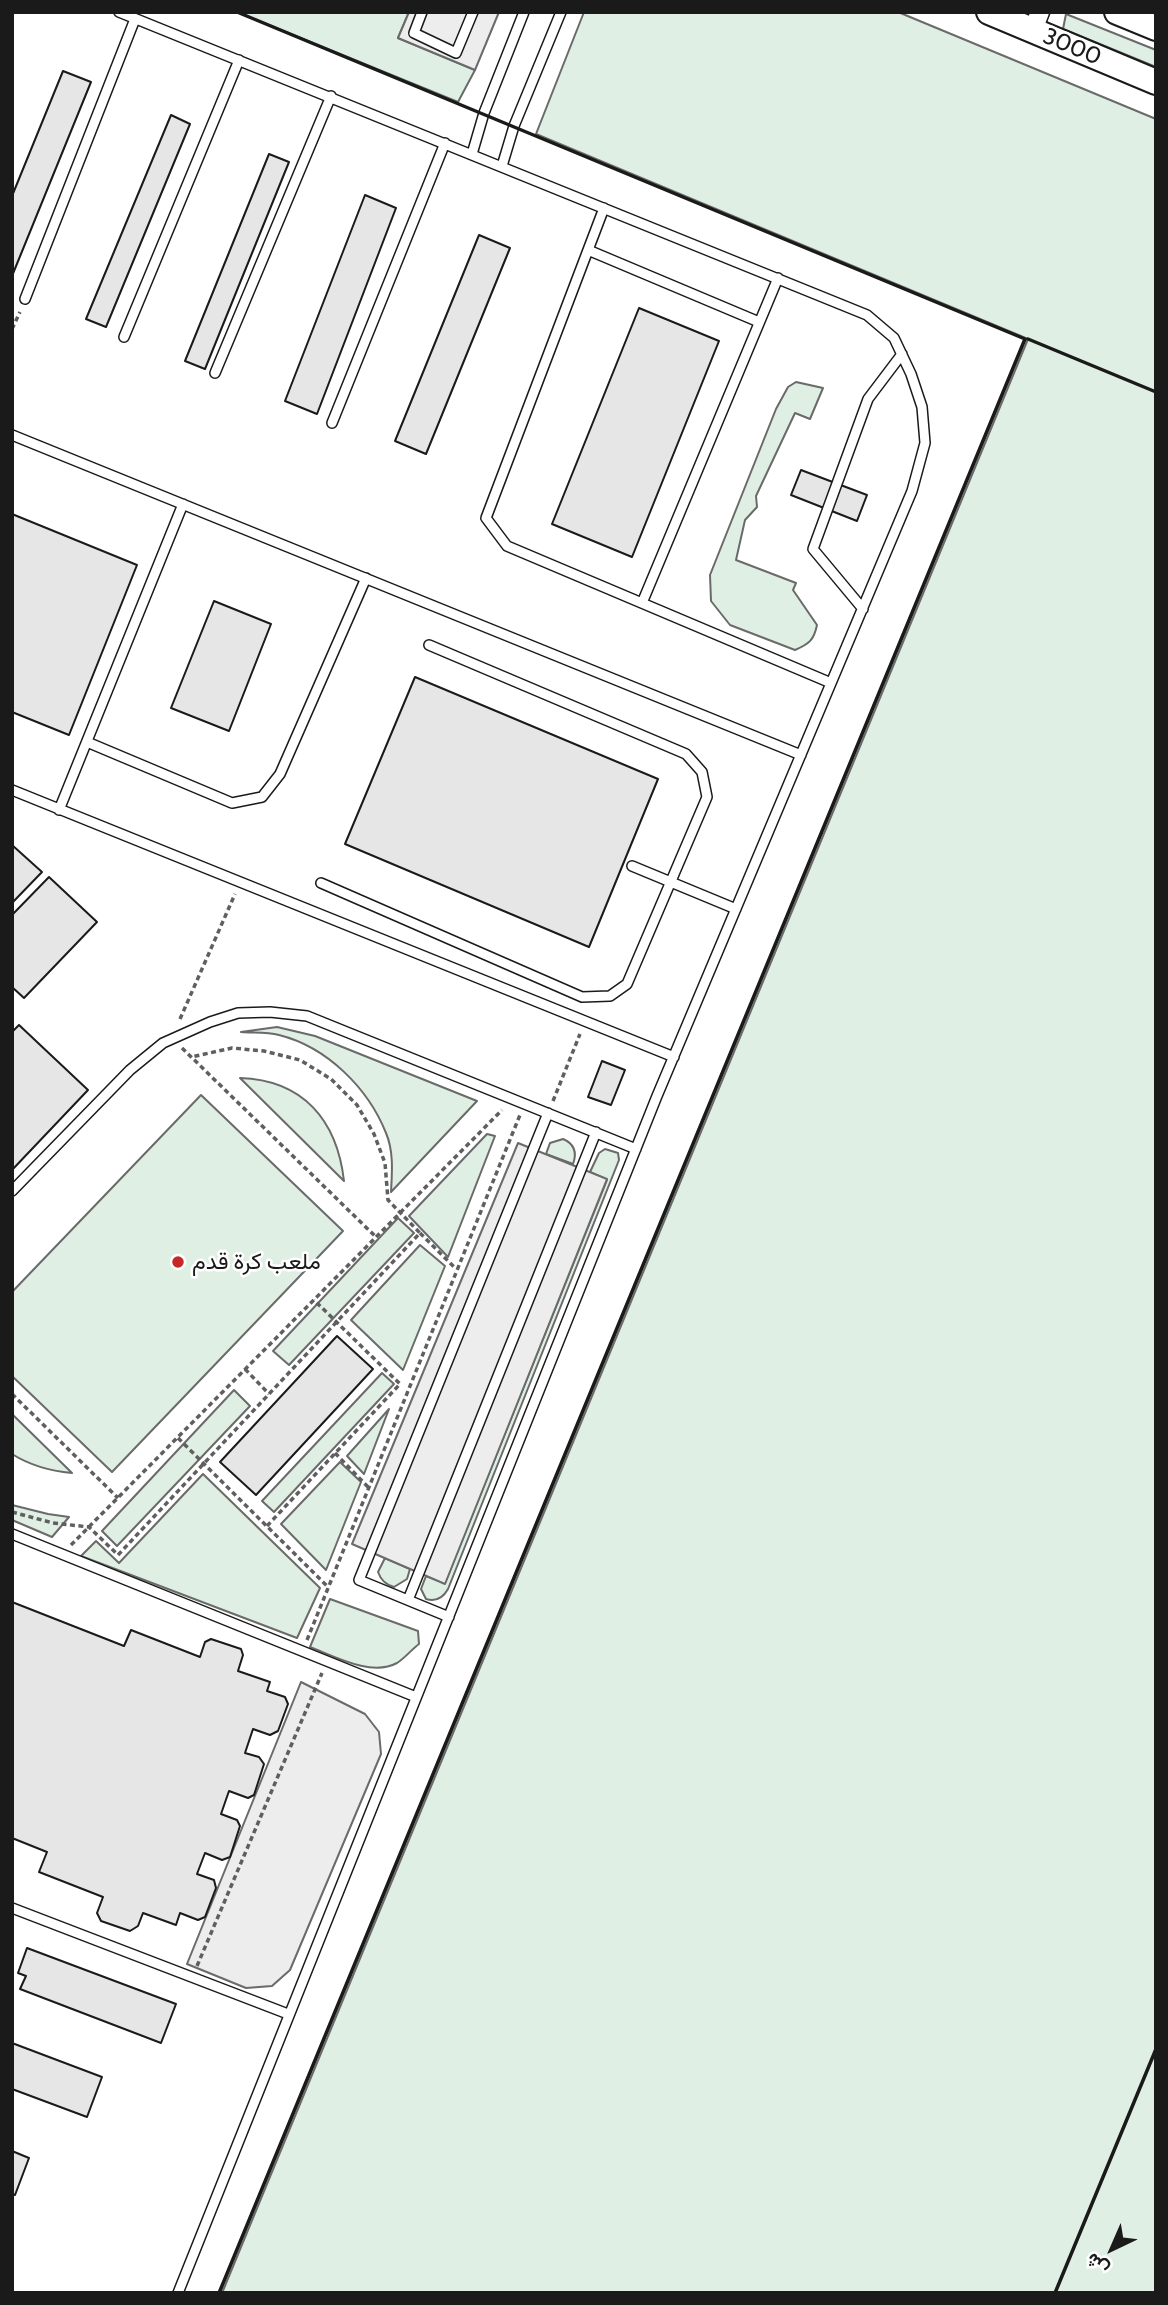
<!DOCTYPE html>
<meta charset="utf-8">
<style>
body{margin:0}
#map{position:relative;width:1168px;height:2305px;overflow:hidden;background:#fff;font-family:Cabin,Vazirmatn,sans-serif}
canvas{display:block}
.frame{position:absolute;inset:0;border:14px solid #1a1a1a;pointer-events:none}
.north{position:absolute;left:1077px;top:2214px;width:70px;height:70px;-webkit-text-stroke:5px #fff;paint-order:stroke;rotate:224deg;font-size:19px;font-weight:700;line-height:28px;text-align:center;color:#1a1a1a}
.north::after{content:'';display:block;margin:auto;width:24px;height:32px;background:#1a1a1a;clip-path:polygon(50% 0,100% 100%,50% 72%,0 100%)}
</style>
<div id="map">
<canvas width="1168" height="2305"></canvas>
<div class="frame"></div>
<div class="north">ش</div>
</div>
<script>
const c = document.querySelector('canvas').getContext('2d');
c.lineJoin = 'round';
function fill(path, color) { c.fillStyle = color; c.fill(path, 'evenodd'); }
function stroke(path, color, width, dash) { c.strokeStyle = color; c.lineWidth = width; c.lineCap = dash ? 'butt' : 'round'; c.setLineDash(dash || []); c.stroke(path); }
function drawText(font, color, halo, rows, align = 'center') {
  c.font = font + ' Cabin,Vazirmatn,sans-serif'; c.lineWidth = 5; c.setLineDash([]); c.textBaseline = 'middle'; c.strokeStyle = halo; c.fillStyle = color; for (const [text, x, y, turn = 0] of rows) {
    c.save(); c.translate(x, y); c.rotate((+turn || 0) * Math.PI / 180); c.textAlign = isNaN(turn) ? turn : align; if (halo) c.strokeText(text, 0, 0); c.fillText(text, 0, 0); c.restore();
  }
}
const green = new Path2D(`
 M237,12H409L398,38L475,70L458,102Z
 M584,12H898L1156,119V2293H222L1028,339L536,134Z
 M1066,14L1156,50V67L1063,29Z
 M796,382L823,388L810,419L795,413L756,496L757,507L745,520L736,560L796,583L793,590L817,625C814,640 809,644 795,650L730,625L711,601L710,575L776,409L788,387Z
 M277,1027L315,1036L477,1101L391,1192C392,1173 394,1152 386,1133C368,1088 327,1047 279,1035C267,1032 253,1033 241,1032Z
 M240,1078C303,1080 337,1120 344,1181Z
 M201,1095L343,1231L112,1472L12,1376V1292Z
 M487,1134L495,1136L448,1257L409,1216Z
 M563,1139C575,1144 577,1153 573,1164L546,1154L550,1143Z
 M605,1149L618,1153L619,1160L448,1589C443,1598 436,1602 426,1599L421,1589L426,1576L445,1583L607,1180L590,1172L599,1153Z
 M398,1218L414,1233L289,1365L273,1351Z
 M420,1245L445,1266L403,1370L351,1320Z
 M382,1373L394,1384L274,1512L262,1501Z
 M234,1390L250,1406L117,1546L102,1531Z
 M389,1409L364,1474L347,1456Z
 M12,1414L72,1473C50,1471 31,1466 12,1454Z
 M340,1462L361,1482L326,1570L281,1524Z
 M203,1474L320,1588L297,1638L81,1556L96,1541L119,1563Z
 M12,1505L48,1514L69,1517L52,1537L12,1520Z
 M385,1558L410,1569L407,1579L394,1587C385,1584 381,1580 378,1572Z
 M330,1599L418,1631L419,1644C412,1649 405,1658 397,1663C371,1677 334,1656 310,1647Z`);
fill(green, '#e0efe3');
stroke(green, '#6a6a6a', 2);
const parking = new Path2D(`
 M409,12H499L475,70L398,38Z
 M518,1143L607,1179L445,1584L352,1544Z
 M301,1682L365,1714L379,1732L381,1754L290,1970L272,1986L246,1988L187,1964Z`);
fill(parking, '#ededed');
stroke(parking, '#6a6a6a', 2);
const building = new Path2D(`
 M63,71L91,82L12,276V196Z
 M171,115L190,124L106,327L86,319Z
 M269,154L289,162L205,369L185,361Z
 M365,195L396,208L317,414L285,401Z
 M479,235L510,248L426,454L395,441Z
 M639,308L719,341L632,557L552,524Z
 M801,470L867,495L857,521L791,495Z
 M12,514L137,565L69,735L12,712Z
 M214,601L271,624L229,731L171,708Z
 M415,677L658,779L589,947L345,844Z
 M12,845L42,872L12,903Z
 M49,877L97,922L24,998L12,987V915Z
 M19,1025L88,1090L12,1170V1032Z
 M602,1061L625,1070L611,1105L588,1097Z
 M337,1336L373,1369L256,1495L220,1462Z
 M12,1602L124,1646L131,1630L200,1657L205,1642L211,1639L241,1649L243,1655L238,1671L270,1682L267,1691L285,1697L288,1704L278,1731L270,1735L253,1729L245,1753L259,1757L264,1764L254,1795L248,1798L229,1791L221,1814L237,1820L240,1826L230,1857L222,1860L205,1853L197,1874L214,1880L216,1888L205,1917L198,1920L180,1913L176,1925L143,1913L138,1926L130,1931L101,1921L97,1913L103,1897L39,1872L47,1852L12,1838Z
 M27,1948L176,2004L161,2043L20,1989L26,1976L18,1973Z
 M12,2043L102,2077L87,2117L12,2089Z
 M12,2151L29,2158L15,2195L12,2194Z`);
fill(building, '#e6e6e6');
stroke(building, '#1a1a1a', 2);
const lane = new Path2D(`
 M119,12L867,315L894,338L911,374L922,407L925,443L912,491L657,1096L178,2293
 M422,12L414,33L456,53L473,12
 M472,154L484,113L524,12
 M502,166L514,126L561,12
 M604,208L486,518L507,546L831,683
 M588,250L759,322
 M25,299L135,19
 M124,337L239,60
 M215,373L331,96
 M332,423L445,143
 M12,435L801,755
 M642,603L778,278
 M863,609L813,549L868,399L902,354
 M87,742L232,803L262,797L280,774L366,578
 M12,790L674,1057
 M59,810L183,504
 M632,866L736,909
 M321,883L582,997L610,996L627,984L707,797L702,772L686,754L429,645
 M12,1191L130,1070L163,1043L210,1022L238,1013L270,1012L307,1016L636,1149
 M12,1534L416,1697
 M408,1600L596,1132
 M449,1617L359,1580L548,1113
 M12,1908L288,2014`);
const street = new Path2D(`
 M1033,30L1040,12`);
const secondary = new Path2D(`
 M989,12L1156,82
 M1117,12L1156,28`);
stroke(lane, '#1a1a1a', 12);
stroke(street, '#1a1a1a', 21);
stroke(secondary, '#1a1a1a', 28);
stroke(new Path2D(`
 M12,329L20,312
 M180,1019L235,894
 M182,1048L376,1237
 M553,1101L580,1034
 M420,1233L456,1269
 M245,1369L269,1394
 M12,1394L118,1498
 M178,1438L328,1587
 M335,1453L368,1487
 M12,1512L53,1523L89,1527L118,1555L420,1233L388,1200L385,1163L374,1134L357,1105L331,1079L300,1060L264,1051L232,1048L191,1057
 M267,1526L400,1384L314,1300
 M71,1545L502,1110
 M307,1640L520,1115
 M197,1966L322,1673`), '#5f5f5f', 3.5, [5, 3.5]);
stroke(lane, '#fff', 9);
stroke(street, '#fff', 18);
stroke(secondary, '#fff', 24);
stroke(new Path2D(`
 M1028,339L1156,392
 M219,2293L1025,339L237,12
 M1055,2293L1156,2049`), '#1a1a1a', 3.5);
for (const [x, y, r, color] of [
 [178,1262,7,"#c62828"]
]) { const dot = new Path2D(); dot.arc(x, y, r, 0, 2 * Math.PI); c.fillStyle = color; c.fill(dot); stroke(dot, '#fff', 2.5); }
drawText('23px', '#1a1a1a', '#fff', [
 ["3000",1072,47,23]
]);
drawText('23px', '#1a1a1a', '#fff', [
 ["ملعب كرة قدم",192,1262]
], 'left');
</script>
